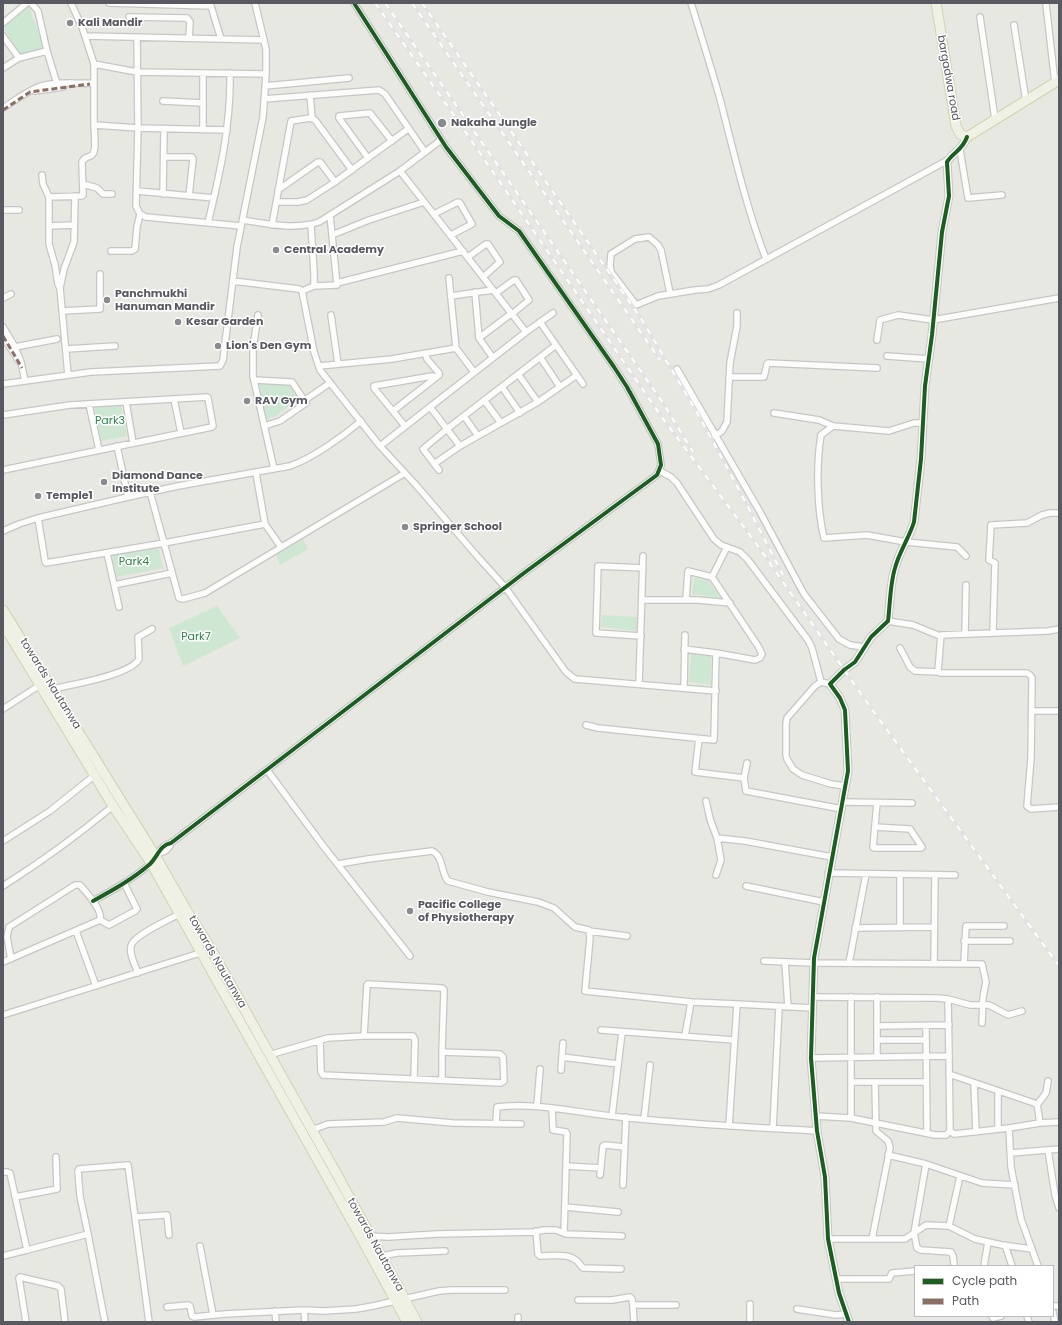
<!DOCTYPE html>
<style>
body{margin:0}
#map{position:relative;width:1062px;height:1325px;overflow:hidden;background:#e8e8e2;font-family:Poppins,sans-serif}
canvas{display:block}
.frame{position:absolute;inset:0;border:4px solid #585961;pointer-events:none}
.legend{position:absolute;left:914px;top:1265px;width:140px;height:52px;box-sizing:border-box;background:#fff;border:1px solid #bcbdc0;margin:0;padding:5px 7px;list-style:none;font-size:12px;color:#585961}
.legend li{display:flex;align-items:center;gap:8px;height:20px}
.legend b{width:20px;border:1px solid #bcbdc0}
</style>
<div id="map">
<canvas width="1062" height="1325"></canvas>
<div class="frame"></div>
<ul class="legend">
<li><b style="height:5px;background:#1b5e20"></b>Cycle path</li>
<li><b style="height:5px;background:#8d6e63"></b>Path</li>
</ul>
</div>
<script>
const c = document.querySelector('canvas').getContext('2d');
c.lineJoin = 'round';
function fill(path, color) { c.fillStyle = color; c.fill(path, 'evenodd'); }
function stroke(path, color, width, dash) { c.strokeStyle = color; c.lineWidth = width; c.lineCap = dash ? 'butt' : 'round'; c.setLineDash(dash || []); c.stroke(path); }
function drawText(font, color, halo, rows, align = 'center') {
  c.font = font + ' Poppins,sans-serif'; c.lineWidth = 3; c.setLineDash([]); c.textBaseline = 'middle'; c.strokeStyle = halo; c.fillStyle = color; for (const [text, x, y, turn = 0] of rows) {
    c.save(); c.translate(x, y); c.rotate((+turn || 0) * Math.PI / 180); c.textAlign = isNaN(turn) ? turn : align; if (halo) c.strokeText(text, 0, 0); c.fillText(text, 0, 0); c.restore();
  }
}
fill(new Path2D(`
 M29,7L44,48L21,55L3,27Z
 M259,382L290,385L300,398L276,416L267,419Z
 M121,405L127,436L101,441L94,406Z
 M303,539L308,549L280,565L276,555Z
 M158,546L163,568L117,577L112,555Z
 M694,578L708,580L721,598L692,594Z
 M217,606L240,638L183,666L169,628Z
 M602,615L638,617L637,631L601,627Z
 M691,653L711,656V685L689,682Z`), '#cee7d2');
const minor = new Path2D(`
 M31,3L38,11L47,51L57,84
 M71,3L82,27L94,64V125L138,128L136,206L140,214L146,217L241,226
 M109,3L211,6
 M210,3L221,39
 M691,3C701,35 711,67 720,99C734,153 746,207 766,259
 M1046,4L1055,83
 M129,17L187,18L190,22L189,38
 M980,17L995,119
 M3,23L27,3
 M1014,25L1026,101
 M3,36L19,58
 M85,36L264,40
 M137,37L138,128L227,130
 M94,64L137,72L266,74
 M3,68L19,58L47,51
 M265,86L349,78
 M35,91L63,87
 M310,95L312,118
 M264,99L379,90L385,94L425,152
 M163,101L203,103
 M3,108C14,101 26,92 38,87C55,81 76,84 94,83
 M203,130V73
 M960,150L968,198L1002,195
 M164,157H192L193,159L189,196
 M368,158L339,118V116L370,113L392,141
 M42,175L43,184L49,197V244L55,265L58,284L60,288L68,375
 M83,184L97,188L103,194H112
 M278,190L318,162H320L335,182
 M137,191L214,198
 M163,194L164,129
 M49,197L82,196L83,195L82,162C85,156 88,158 92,155C97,151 94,131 94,125
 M276,202H298L307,200L335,182L408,129
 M3,210H19
 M434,214L458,202L460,203L472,224L451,235
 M243,220C267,224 295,230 319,222L400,171L441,140
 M208,223C220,173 231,125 230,73
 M272,225L291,121L310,118L315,120L352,170
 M311,225L314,273V286
 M49,226L74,225
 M332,235L369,220L424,202
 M111,251H132L135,249L137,227L140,214
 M468,257L486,244H488L500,262L483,277
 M449,278L456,348L474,372
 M233,281L299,289L302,291L314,352L320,370L380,446L416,485L477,556L505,587L566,672L575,679L716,691
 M337,283L463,251
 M60,288L64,269L74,242L75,196
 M302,291L314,286L337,285L330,215
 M475,292L479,338L493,358
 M496,293L514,280H516L529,300L512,314
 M670,293L661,250L658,245L649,237L635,239L611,254L610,266L611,272L636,305L658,296L695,290L708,289L719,285L948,160
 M451,296L493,290
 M3,298L11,294
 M62,311L100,309V274
 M258,315L253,348V376L274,469
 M331,315L338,364
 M540,322L583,384
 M3,327L15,347L21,362L25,381
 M526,332L553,313
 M3,336L18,360
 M479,338L512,313
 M877,340L880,320L898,315L933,320L1059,298
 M15,347L57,339
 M66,349L115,346
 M887,356L929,359
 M540,357L560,387
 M319,366L392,359L456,348
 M677,369L760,512L804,594L839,639L850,645L864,647
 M518,374L538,402
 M729,377H764L767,364L768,363L877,368
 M254,380L292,382L306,403L280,421L264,426
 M3,384L91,372L220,366L223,360L237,247L263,117L266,74V49L255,3
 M502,387L520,413
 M174,399L181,433
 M305,400L330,383
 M484,400L501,423
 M126,402L133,443
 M89,404L99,450
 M430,407L460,446L434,464
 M393,411L439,375V373L427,359L425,353
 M774,413L819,420L833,426L889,431L914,423H922
 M3,415L70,405L207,397L208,398L213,426L212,427L3,470
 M464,416L478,436
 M405,426L374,388V386L432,376L436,377
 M833,426L821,435C816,465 817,509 824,538L867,535L906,542L957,547L966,556
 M715,436L722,431L727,422L730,363L737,326V313
 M117,446L128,497
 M380,446L526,332L400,171
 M460,446L538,402L577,375
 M439,470L423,449L447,429L556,345
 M660,471L671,477L677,483L714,539L721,545L740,552L748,560L808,640L812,648L821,682
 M256,473L265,524L281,547
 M150,492L179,598L183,599L205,593L405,473
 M38,518L45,561L46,563L164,543L265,524
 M3,531L19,524L38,518L128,497L178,486L290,466C313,458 342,437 361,421
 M107,553L119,607
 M712,577L727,547
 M114,585L172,573
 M642,600H698L730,603
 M888,621L913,625L940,636
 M1059,629L1048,631L941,635L938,671L940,673H1027L1030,675L1032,678L1031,758L1027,806L1031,809L1059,807
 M993,632L995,563L989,560L991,525L1027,523L1042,515L1050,513H1059
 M965,633L966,585
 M641,636L596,633L598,566L643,568
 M900,648L910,667L915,671L939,672
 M684,649L716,653
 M639,684L643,556
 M830,684L821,682L815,686L787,718L786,724V755L787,759L793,769L802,775L831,784L845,786
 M684,688L685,635
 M52,689C70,685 131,675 139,659L138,637L152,629
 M3,709L40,685
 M1032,711H1059
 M586,725L598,728L714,740L716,653L755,660L760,658L762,654L758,646L712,577L688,571L686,600
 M699,739L695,772L744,778L746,791L842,809
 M267,770L324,847L410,956
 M744,778L747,763
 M706,801L710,819L717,838L745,841L832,857
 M843,802L912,803
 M875,827L910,829L922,847L921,848H874L873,847L877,803
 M3,841L50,811L95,775
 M160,853C166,852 169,849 171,843
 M338,864L368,859L432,851C443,855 441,873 448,881L488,892L538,902L554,908L575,927L589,930L590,938L585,991L691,1002L737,1004
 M828,873L955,875
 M900,874V927
 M716,875L721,860L717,838
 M3,886C41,862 78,835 113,806
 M746,886L824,902
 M93,901C113,890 133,879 150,864C158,856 160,845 171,843L524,573L657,475L661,465L658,444L627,387L614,367L519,231L499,216L446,147L354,3
 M100,920L109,925L135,911L137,909L124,883
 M855,928L934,927
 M76,931L96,986
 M589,931L627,936
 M964,941H1010
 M764,961L814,963L982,964L986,982L983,997L982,1023
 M3,962L100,920C103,910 86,892 80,885H75L9,927L7,937L11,959
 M785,962L788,1007
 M849,963L866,874
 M934,963L935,875
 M964,963L966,926H1004
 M138,973C135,965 129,954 131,946C133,935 171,919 181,913
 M813,997L937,998L948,999L970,1005H989L1008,1015L1022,1011
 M851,997V1118
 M948,999L949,1056
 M3,1015L203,952
 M877,1026L949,1025
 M926,1026L927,1133
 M601,1030L734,1040
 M364,1036L367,985L368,984L442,988L444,990L442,1052
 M685,1036L691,1002
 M320,1040L321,1072L323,1075L501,1083L504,1081L503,1057L500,1054L442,1052V1080
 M877,1040H926
 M269,1055L328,1038L364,1036H413L415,1040L414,1078
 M562,1057L618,1064
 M877,1057V997
 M811,1058L949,1056L950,1131L954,1134L1009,1128L1011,1167L1021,1219L1038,1266
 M561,1070L563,1043
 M949,1074L1037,1104L1040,1123L1009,1128
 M851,1082H926
 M974,1083L976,1132
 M998,1091V1129
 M1037,1105L1046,1093L1048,1081
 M537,1106L540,1069
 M552,1108L553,1130L566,1132L567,1134L564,1233
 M612,1116L622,1032
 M815,1116L851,1118L935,1135H946L950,1131
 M644,1119L650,1065
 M496,1123L497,1107C535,1102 573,1112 611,1116C679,1124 748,1127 817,1131
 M1040,1123L1059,1122
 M729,1126L737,1004L813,1008
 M773,1128L779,1007
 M312,1130L328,1124L384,1122L397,1118L453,1123L521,1124
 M1048,1150L1055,1195L1059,1208
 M1011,1153L1059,1149
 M888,1155L926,1164L982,1183L1015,1185
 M926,1164L914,1233L917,1248L921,1250L951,1252L953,1256L954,1264
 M566,1166L601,1168
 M3,1172H7L10,1173L27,1250L88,1234L105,1322
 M600,1175L603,1146L605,1145L624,1147
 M623,1185L626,1117
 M15,1197L57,1189L56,1157
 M565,1207L618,1212
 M135,1217L167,1215L169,1235
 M949,1226L960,1176
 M536,1231L538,1254L540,1256C551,1256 568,1253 577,1261C579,1263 581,1266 583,1268L621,1269
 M88,1234L80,1196L78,1171L79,1169L128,1165L149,1322
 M370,1236L388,1237L437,1234L535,1232L544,1230H556L566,1234L622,1236
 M828,1239H905L926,1225L949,1226L975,1239L1002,1245L1032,1249
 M872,1239L890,1148L888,1141L876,1131L875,1082
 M1005,1245L1012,1266
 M200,1246L213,1315
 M3,1256L27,1250
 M382,1256L397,1253L445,1251
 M984,1266L988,1242
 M836,1279H889L892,1273L915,1271
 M578,1300H612L630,1297L632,1299L633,1306
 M1053,1306H1059
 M167,1307L188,1305L190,1306L192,1316L194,1317L225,1314L304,1310L324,1311L356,1309L373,1306L439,1291L451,1290H505
 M797,1309L836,1315L846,1314
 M304,1310L305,1322
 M275,1311L276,1322
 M1053,1312L1055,1322
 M992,1316L993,1318L1001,1316
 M1027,1316L1029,1322
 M518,1317V1322
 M26,1322L19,1278L20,1277L58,1286L61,1289L65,1322
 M634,1322L633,1307L634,1305H676
 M750,1322V1304`);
const tertiary = new Path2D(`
 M849,1322L839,1293L828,1239L825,1177L817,1131L811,1058L814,958L848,771L845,710L840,698L830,684L844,670L855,662L871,637L888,621C890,605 890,584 895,568C899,552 909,538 914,522L921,459L925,386L932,335L942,232L949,196L947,162C953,152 962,151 967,137`);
const primary = new Path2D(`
 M936,3L956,126L960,134L967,137L1059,80
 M3,610L156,857L187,911L211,949L276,1066L339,1178L417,1322
 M3,624L113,806L151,863L359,1234L407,1322`);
stroke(minor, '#c6c6c6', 8);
stroke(tertiary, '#c6c6c6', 9);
stroke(primary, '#d2d2ae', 11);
stroke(minor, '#fcfcfb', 5.5);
stroke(tertiary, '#fcfcfb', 7);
stroke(primary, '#f0f1e5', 9);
const rail = new Path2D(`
 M375,3L453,114L661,416L755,542L866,701L1059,966
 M385,3L663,403L693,452
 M412,3L660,360
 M422,3L642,320L695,409L735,482L783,575`);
stroke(rail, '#e2e2e2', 3.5);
stroke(rail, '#fff', 2, [6]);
stroke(new Path2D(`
 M3,110L30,92L90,84
 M3,336L22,368`), '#8d6e63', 3, [6, 3]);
stroke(new Path2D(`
 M93,901C113,890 133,879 150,864C158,856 160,845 171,843L524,573L657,475L661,465L658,444L627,387L614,367L519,231L499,216L446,147L354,3
 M849,1322L839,1293L828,1239L825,1177L817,1131L811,1058L814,958L848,771L845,710L840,698L830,684L844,670L855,662L871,637L888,621C890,605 890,584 895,568C899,552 909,538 914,522L921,459L925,386L932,335L942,232L949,196L947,162C953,152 962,151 967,137`), '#1b5e20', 4);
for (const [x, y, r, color] of [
 [70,23,4,"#8a8b8e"],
 [442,123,5,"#8a8b8e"],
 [276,250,4,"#8a8b8e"],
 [107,300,4,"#8a8b8e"],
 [178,322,4,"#8a8b8e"],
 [218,346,4,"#8a8b8e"],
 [247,401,4,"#8a8b8e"],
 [104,482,4,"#8a8b8e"],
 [38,496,4,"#8a8b8e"],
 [405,527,4,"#8a8b8e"],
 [410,911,4,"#8a8b8e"]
]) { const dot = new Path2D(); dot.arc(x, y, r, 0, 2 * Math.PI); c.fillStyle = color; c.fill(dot); stroke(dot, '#fff', 1.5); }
drawText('bold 11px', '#585961', '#fff', [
 ["Kali Mandir",78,23],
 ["Nakaha Jungle",451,123],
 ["Central Academy",284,250],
 ["Panchmukhi",115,294],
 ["Hanuman Mandir",115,307],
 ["Kesar Garden",186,322],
 ["Lion's Den Gym",226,346],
 ["RAV Gym",255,401],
 ["Diamond Dance",112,476],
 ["Institute",112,489],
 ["Temple1",46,496],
 ["Springer School",413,527],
 ["Pacific College",418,905],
 ["of Physiotherapy",418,918]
], 'left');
drawText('11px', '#585961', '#fff', [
 ["bargadwa road",948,78,80],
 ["towards Nautanwa",50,684,58],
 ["towards Nautanwa",217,962,60],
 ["towards Nautanwa",375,1245,61]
]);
drawText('11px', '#2e8249', '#fff', [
 ["Park3",110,421],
 ["Park4",134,562],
 ["Park7",196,637]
]);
</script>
